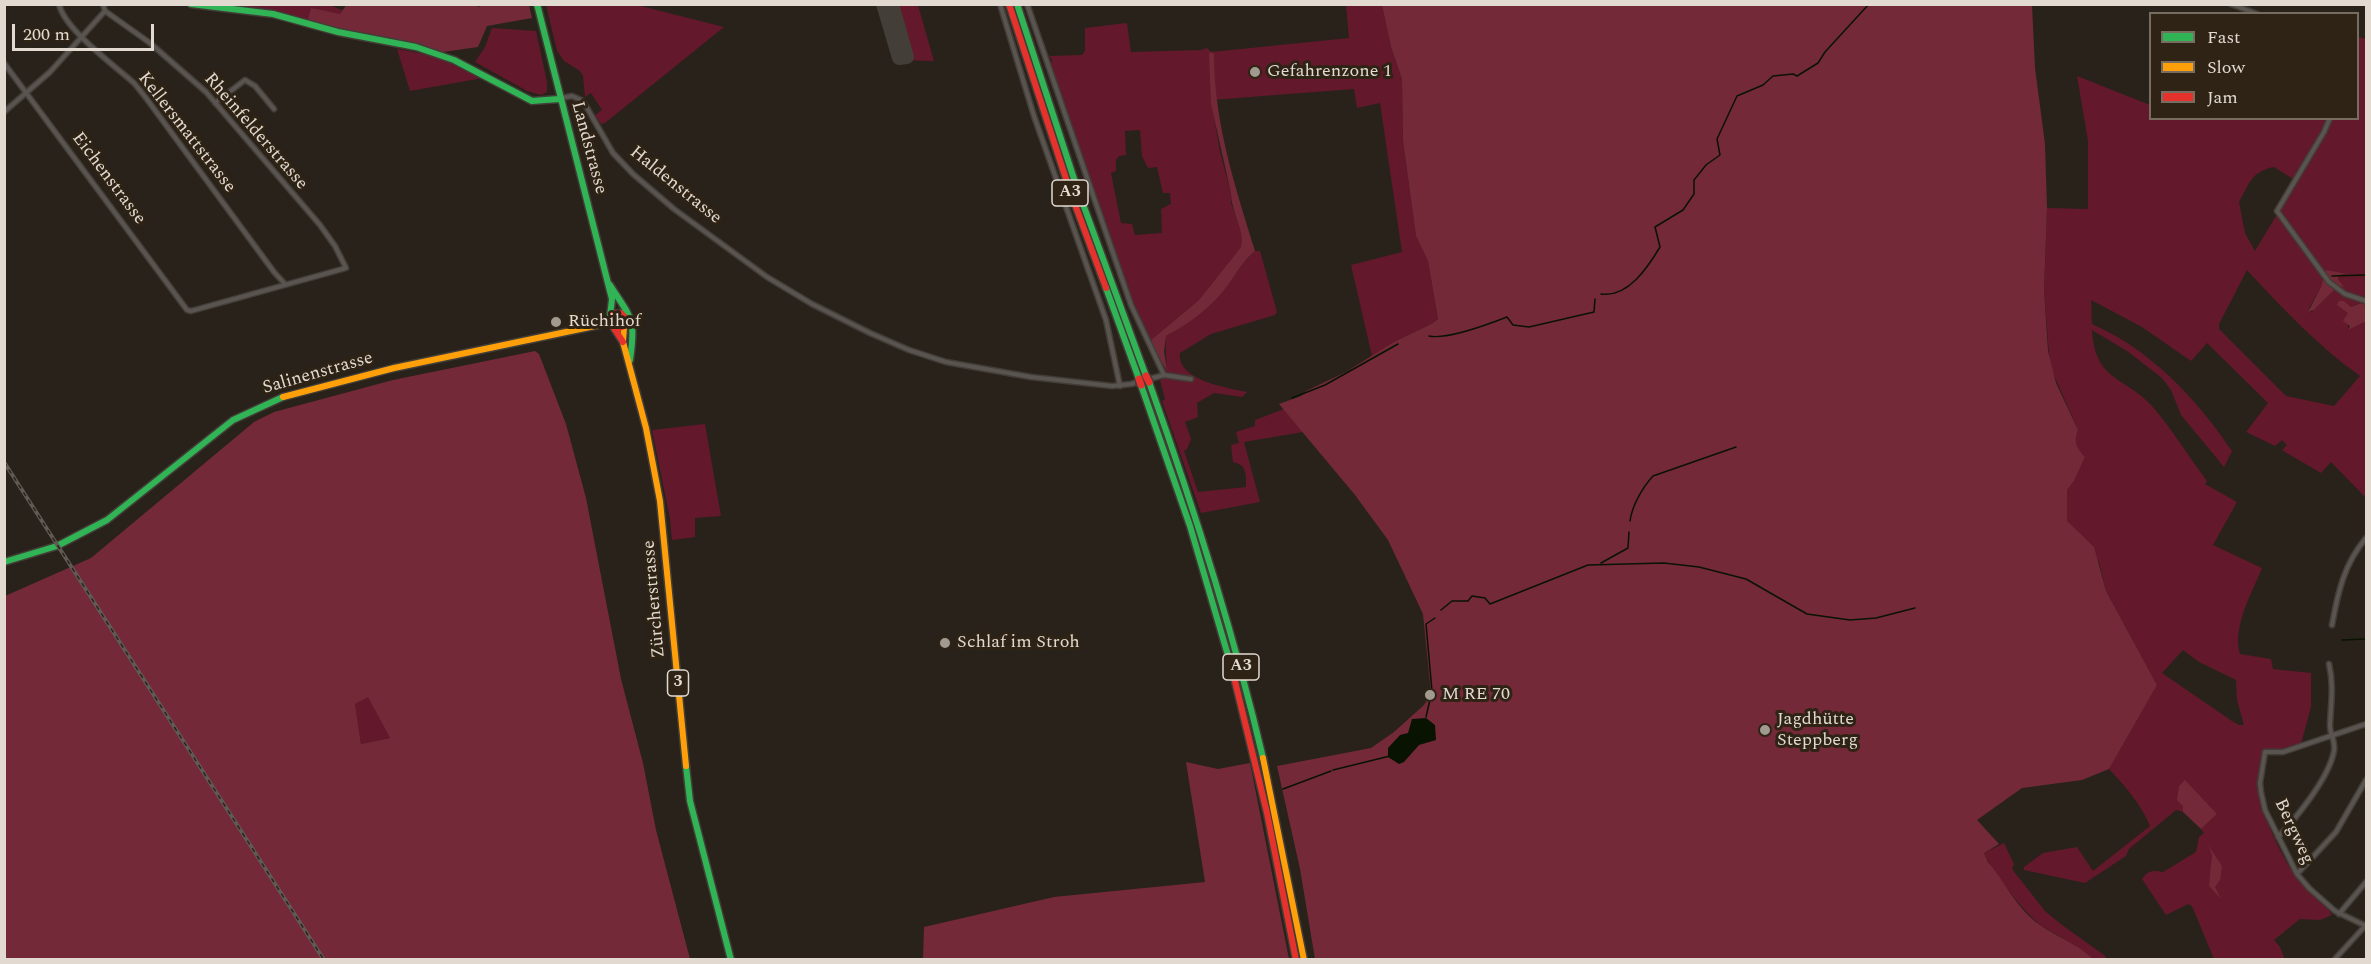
<!DOCTYPE html>
<meta charset="utf-8">
<style>
body{margin:0}
#map{position:relative;width:2371px;height:964px;overflow:hidden;background:#28221a;font-family:Spectral,serif}
canvas{display:block}
.frame{position:absolute;inset:0;border:6px solid #e2dad1;pointer-events:none}
.legend{position:absolute;left:2149px;top:12px;width:210px;height:108px;box-sizing:border-box;background:#2e2314;border:2px solid #766c60;margin:0;padding:8px 10px;list-style:none;font-size:18px;color:#e2dad1}
.legend li{display:flex;align-items:center;gap:12px;height:30px}
.legend b{width:30px;border:2px solid #766c60}
.scale{position:absolute;left:12px;top:24px;width:142px;height:27px;box-sizing:border-box;border:3px solid #e2dad1;border-top:0;padding-left:8px;font-size:18px;line-height:21px;white-space:nowrap;color:#e2dad1;-webkit-text-stroke:4px #2e2314;paint-order:stroke}
</style>
<div id="map">
<canvas width="2371" height="964"></canvas>
<div class="frame"></div>
<ul class="legend">
<li><b style="height:8px;background:#30b455"></b>Fast</li>
<li><b style="height:8px;background:#ff9f0a"></b>Slow</li>
<li><b style="height:8px;background:#e5322d"></b>Jam</li>
</ul>
<div class="scale">200 m</div>
</div>
<script>
const c = document.querySelector('canvas').getContext('2d');
c.lineJoin = 'round';
function fill(path, color) { c.fillStyle = color; c.fill(path, 'evenodd'); }
function stroke(path, color, width, dash) { c.strokeStyle = color; c.lineWidth = width; c.lineCap = dash ? 'butt' : 'round'; c.setLineDash(dash || []); c.stroke(path); }
function drawText(font, color, halo, rows, align = 'center') {
  c.font = font + ' Spectral,serif'; c.lineWidth = 6; c.setLineDash([]); c.textBaseline = 'middle'; c.strokeStyle = halo; c.fillStyle = color; for (const [text, x, y, turn = 0] of rows) {
    c.save(); c.translate(x, y); c.rotate((+turn || 0) * Math.PI / 180); c.textAlign = isNaN(turn) ? turn : align; if (halo) c.strokeText(text, 0, 0); c.fillText(text, 0, 0); c.restore();
  }
}
fill(new Path2D(`
 M327,4L342,10L341,14L307,23L273,14L191,5Z
 M546,5H637L724,27L605,123L601,124L595,115L602,110L591,93L585,97L583,76L580,71L564,61L557,51Z
 M880,5H918L934,61L897,60Z
 M1346,5H1382L1391,47L1402,79L1403,141L1416,236L1428,261L1438,319L1433,323L1392,343L1372,356L1351,265L1402,252L1380,103L1357,108L1354,89L1211,100L1220,152L1231,193V203L1244,239L1241,247L1199,300L1151,340L1146,336L1131,300L1050,66L1052,60L1049,56L1082,55L1085,51V28L1127,23L1131,52L1201,50L1207,48L1211,52L1349,38ZM1140,130L1142,156L1148,168L1157,167L1163,193H1170L1171,204L1161,209L1162,233L1135,235L1132,224L1121,223L1111,173L1116,171V160L1119,156L1126,155L1125,131Z
 M492,28L536,31L547,82V92L541,95L527,91L475,62L485,47Z
 M2358,37L2366,39V305L2360,303L2351,307L2344,301L2348,313V329L2364,322L2366,323V494L2364,496L2331,462L2321,473L2285,452L2282,450L2287,445L2282,440L2275,446L2246,432L2268,403L2207,343L2191,361L2142,327L2091,300L2092,324C2151,350 2196,398 2232,451L2224,467L2181,415L2171,390L2162,378L2127,351L2092,330C2095,382 2125,376 2152,406C2172,429 2189,457 2207,481L2205,484L2237,502L2213,545L2262,568C2252,593 2232,627 2240,654L2271,659L2273,669L2311,673V707L2301,744L2299,746L2284,750H2266C2244,785 2278,852 2300,882C2309,893 2326,902 2332,915L2320,920L2300,919L2274,940L2280,947L2285,960L2214,959L2192,906L2188,904L2166,915L2142,879C2148,870 2153,870 2163,872L2196,852L2199,837L2204,833L2201,829L2217,814L2203,801L2183,806V812L2176,810L2129,849L2126,856L2085,883L2024,870V867L2043,853L2077,847L2093,871L2150,826C2141,804 2125,786 2109,769L2157,685L2106,591L2099,562L2067,521V490L2074,481L2085,457C2077,448 2073,442 2078,430L2050,366L2044,290L2047,208L2088,209V141L2077,76L2150,105V118H2358ZM2274,167L2293,179L2294,186L2255,251L2245,233L2239,202C2249,184 2252,171 2274,167ZM2247,270C2282,308 2318,346 2360,376L2334,406L2286,396L2219,329V324ZM2326,271L2345,275L2339,276L2338,279L2343,287L2338,286L2311,313L2309,308L2321,287ZM2183,650L2199,662L2236,680L2237,700L2244,725H2239L2232,721L2162,673Z
 M397,49L435,56L483,78L410,91Z
 M1255,251H1260L1277,312L1275,315L1211,334L1180,353C1176,380 1228,388 1247,392L1242,397L1214,393L1197,403L1198,417L1185,422L1191,439L1187,449L1184,451L1198,492L1246,487C1246,474 1247,465 1233,462L1231,445L1239,443L1236,432L1255,426V420L1284,409L1303,432L1244,442L1260,502L1201,513L1162,401L1165,399L1160,380L1163,379C1170,366 1164,351 1166,336C1185,326 1205,312 1219,296C1232,282 1240,264 1255,251Z
 M705,424L721,516L695,518V537L672,540L670,519L652,430Z
 M368,696L390,738L361,744L355,704Z
 M2004,843L2014,864L2012,869L2045,911L2062,925L2104,955L2107,959H2093C2078,945 2059,937 2042,926C2025,914 1992,871 1984,853Z`), '#63182b');
fill(new Path2D(`
 M347,4H475L479,7L485,4L529,5L532,18L487,26L478,47L436,53L307,23L311,8L340,14Z
 M1382,5H2032L2035,68L2045,144L2047,208L2044,290L2048,351L2056,383L2078,430C2073,442 2077,448 2085,457L2074,481L2067,490V521L2094,547L2106,591L2157,685L2109,769L2082,780L2022,788L1977,820L1999,844L1984,853L1988,862C2002,878 2012,899 2027,914C2046,934 2074,940 2093,959H1315L1300,869L1277,766L1371,748L1394,732L1424,705L1431,693L1423,614L1388,540L1355,495L1279,404L1301,396L1306,391L1346,372L1392,343L1433,323L1438,319L1428,261L1416,236L1403,141L1402,79L1391,47Z
 M1211,52L1214,54C1214,123 1235,186 1255,251C1243,261 1237,273 1228,285C1213,306 1189,324 1166,336L1164,351L1167,371L1151,344V340L1199,300L1241,247C1246,233 1231,212 1231,193L1211,104L1209,54Z
 M2326,270L2347,274L2339,275L2338,279L2344,287L2338,286L2314,310L2308,312L2321,287Z
 M2339,301H2344L2351,307L2361,303L2366,305V323L2364,322L2348,330L2350,326L2343,321L2348,313L2337,305Z
 M535,351L539,354L566,424L586,498L621,679L643,763L656,830L690,959H5V596L91,558L254,422L274,412L393,380ZM368,697L390,738L361,744L355,704Z
 M1186,762L1218,769L1250,763L1289,959H923L924,927L1054,897L1205,882Z
 M2185,780L2217,814L2201,829L2183,812V806L2177,800L2179,786Z
 M2208,845L2222,866L2220,880L2215,887L2221,899L2209,886L2212,855Z`), '#742939');
fill(new Path2D(`
 M1426,718L1435,725L1436,740L1419,745L1404,762L1399,764L1388,757V748L1400,735L1408,733L1412,719Z`), '#091302');
stroke(new Path2D(`
 M2332,276L2366,275
 M1601,294C1628,298 1648,267 1660,247L1655,227L1683,210L1694,194V180L1706,165L1720,155L1717,139L1737,96L1763,85L1773,76L1793,74L1797,76L1818,63L1825,52L1869,4
 M1429,336C1447,340 1489,324 1507,317L1513,325L1529,327L1594,312L1595,299
 M1292,398L1325,385L1398,344
 M1630,521C1632,506 1642,488 1653,476L1736,447
 M1601,563L1628,548L1629,532
 M1441,610L1452,601H1468L1472,596L1485,598L1490,604L1588,565L1664,563L1699,567L1746,579L1807,614L1850,620L1876,618L1915,608
 M2342,640L2366,639
 M1426,717L1432,691L1426,624L1435,618
 M1333,770L1390,756
 M1283,789L1331,771`), '#091302', 1.5);
stroke(new Path2D(`
 M883,4L899,58L907,57L892,4`), '#443e38', 14);
const street = new Path2D(`
 M59,4C64,29 115,66 134,83C139,89 144,95 149,102L274,272L285,284
 M1000,4L1034,116L1106,320L1120,386
 M1027,4L1131,305L1164,375
 M2231,4L2257,14
 M4,63L187,310L191,311L346,268L335,246L320,225L206,92L150,43L105,11L103,4
 M561,98L572,96L583,101L613,153L633,174L674,209L767,277L812,304L870,333L909,350L946,362L1031,377L1112,386L1131,384L1164,375L1191,379
 M215,103L245,80L255,86L274,109
 M4,112L50,72L105,11
 M2330,118L2324,132L2277,211L2329,282L2345,294L2366,301
 M2332,625C2338,592 2344,564 2366,538
 M2366,724L2283,752H2265L2260,783L2261,792L2265,810L2297,874L2309,888L2335,911L2366,926
 M2278,837C2297,817 2329,778 2334,751C2336,741 2329,733 2330,724C2331,703 2334,685 2329,664
 M2297,874L2336,832L2366,780
 M2339,914L2366,882
 M2334,960L2366,925`);
const fast = new Path2D(`
 M191,4L273,14L338,32L416,47L454,60L532,101L559,99
 M537,4L612,299L610,316
 M1017,4L1076,185L1146,376
 M610,285C632,320 636,318 630,360
 M1106,288L1139,379
 M1149,382C1193,505 1233,630 1263,758
 M1141,385L1190,526L1232,669
 M4,562L57,546L107,520L233,420L283,397
 M686,766L690,801L731,960`);
const slow = new Path2D(`
 M624,327L623,342L646,428L660,501L686,766
 M283,397L394,368L609,323
 M1263,758L1304,960`);
const jam = new Path2D(`
 M1009,4L1070,191L1106,288
 M615,330L626,325V318L621,313L612,314L610,322L623,342
 M1232,669L1267,813L1296,960`);
stroke(street, '#423d37', 7);
stroke(fast, '#423d37', 9);
stroke(slow, '#423d37', 9);
stroke(jam, '#423d37', 9);
stroke(street, '#59544f', 4);
stroke(fast, '#30b455', 6);
stroke(slow, '#ff9f0a', 6);
stroke(jam, '#e5322d', 6);
const rail = new Path2D(`
 M4,462L324,960`);
stroke(rail, '#5f5a55', 4);
stroke(rail, '#2e2314', 1.5, [4.5]);
const jamBridge = new Path2D(`
 M1146,376L1149,382
 M1139,379L1141,385`);
stroke(jamBridge, '#423d37', 10, []);
stroke(jamBridge, '#e5322d', 7);
for (const [x, y, r, color] of [
 [1255,72,6,"#a19a91"],
 [556,322,6,"#a19a91"],
 [945,643,6,"#a19a91"],
 [1430,695,6,"#a19a91"],
 [1765,730,6,"#a19a91"]
]) { const dot = new Path2D(); dot.arc(x, y, r, 0, 2 * Math.PI); c.fillStyle = color; c.fill(dot); stroke(dot, '#2e2314', 2); }
for (const [x, y, w] of [
 [1070,193,36],
 [1241,667,36],
 [678,683,21]
]) { const box = new Path2D(); box.roundRect(x - w / 2, y - 13, w, 26, 4.5); c.fillStyle = '#2e2314'; c.fill(box); stroke(box, '#e2dad1', 1.5); }
drawText('bold 16px', '#e2dad1', null, [
 ["A3",1070,193],
 ["A3",1241,667],
 ["3",678,683]
]);
drawText('18px', '#e2dad1', '#2e2314', [
 ["Gefahrenzone 1",1267,72],
 ["Rüchihof",568,322],
 ["Schlaf im Stroh",957,643],
 ["M RE 70",1442,695],
 ["Jagdhütte",1777,720],
 ["Steppberg",1777,741]
], 'left');
drawText('18px', '#e2dad1', '#2e2314', [
 ["Rheinfelderstrasse",255,132,49],
 ["Kellersmattstrasse",186,133,52],
 ["Landstrasse",588,148,75],
 ["Eichenstrasse",108,179,53],
 ["Haldenstrasse",675,186,39],
 ["Salinenstrasse",318,374,-16],
 ["Zürcherstrasse",655,599,-95],
 ["Bergweg",2293,832,65]
]);
</script>
